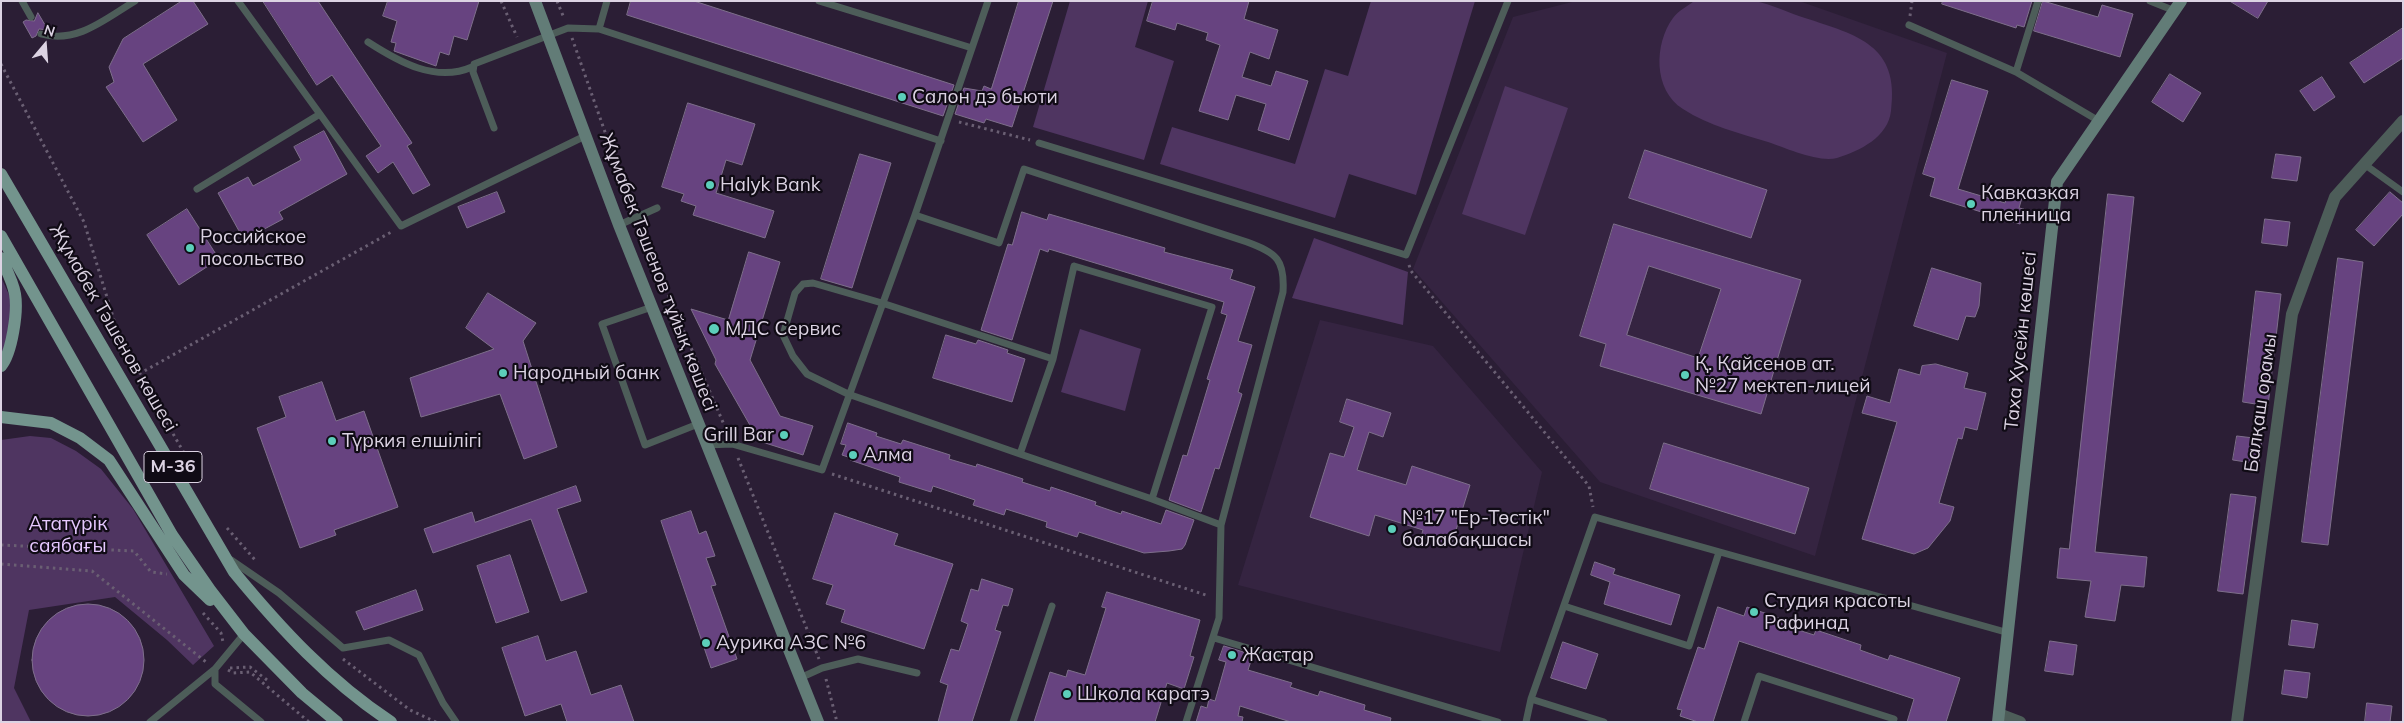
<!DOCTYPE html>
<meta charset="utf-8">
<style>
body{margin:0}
#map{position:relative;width:2404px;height:723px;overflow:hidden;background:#2b1e35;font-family:Mulish,sans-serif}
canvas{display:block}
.frame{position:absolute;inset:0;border:2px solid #dcd3e3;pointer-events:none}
.north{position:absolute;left:20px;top:20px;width:50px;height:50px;-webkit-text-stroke:4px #100b15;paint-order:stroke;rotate:18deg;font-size:14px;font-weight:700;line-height:20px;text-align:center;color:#dcd3e3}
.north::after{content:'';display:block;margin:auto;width:18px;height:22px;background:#dcd3e3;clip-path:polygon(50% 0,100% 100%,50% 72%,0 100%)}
</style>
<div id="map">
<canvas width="2404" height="723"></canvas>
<div class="frame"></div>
<div class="north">N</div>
</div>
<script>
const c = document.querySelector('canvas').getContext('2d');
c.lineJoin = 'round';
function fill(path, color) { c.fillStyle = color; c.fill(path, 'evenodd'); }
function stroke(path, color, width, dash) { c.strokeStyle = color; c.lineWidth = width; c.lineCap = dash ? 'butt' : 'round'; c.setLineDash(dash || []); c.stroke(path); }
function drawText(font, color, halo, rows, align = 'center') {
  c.font = font + ' Mulish,sans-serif'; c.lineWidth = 4.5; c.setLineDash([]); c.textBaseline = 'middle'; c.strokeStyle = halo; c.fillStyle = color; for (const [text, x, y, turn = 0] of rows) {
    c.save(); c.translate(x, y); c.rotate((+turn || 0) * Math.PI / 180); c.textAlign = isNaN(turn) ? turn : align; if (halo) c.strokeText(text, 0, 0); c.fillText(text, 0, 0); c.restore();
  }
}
fill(new Path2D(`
 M1576,1H1799L1947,53L1815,556L1600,482L1413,269L1513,17Z
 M1320,320L1433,346L1542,472L1500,652L1238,585Z`), '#352441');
fill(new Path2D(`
 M1070,1H1148L1135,47L1174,61L1144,160L1033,127Z
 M1371,1H1475L1416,195L1349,174L1335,218L1160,164L1172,127L1295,164L1325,69L1348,76Z
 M1694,1C1714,1 1735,0 1755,1C1771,4 1789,13 1805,18C1857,35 1900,45 1891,111C1888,137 1860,151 1837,158C1819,163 1786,148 1768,142C1739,133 1709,126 1683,109C1653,90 1654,44 1673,18C1678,11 1688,6 1694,1Z
 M1505,86L1568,108L1525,235L1462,214Z
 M1314,238L1408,272L1403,325L1292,298Z
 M1,277L15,308L1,370Z
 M1080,329L1141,349L1125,411L1061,392Z
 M30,436L51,438L76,451L101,469L133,509L214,646L193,665L167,640L115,597L29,610L14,688L31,722H1V440Z`), '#4f3561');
const building = new Path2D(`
 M182,1H193L208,24L143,64L177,120L143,142L106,87L114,82L109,67L123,39Z
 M263,1H318L412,143L407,146L430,185L413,194L393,162L378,173L366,156L381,146L332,75L317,85Z
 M388,1H479L467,40L454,36L449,55L440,52L436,66L394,51L396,43L391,42L397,21L383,16Z
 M631,1H694L954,85L943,116L627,15Z
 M1019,1H1053L1012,127L986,119L984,123L955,114L964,88L982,91L984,86L991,89Z
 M1153,1H1249L1244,19L1278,30L1269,59L1250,52L1242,77L1271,86L1276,71L1308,81L1289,140L1258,130L1266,104L1236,95L1228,120L1199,111L1220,45L1206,40L1208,33L1177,23L1175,30L1147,21Z
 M1943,1H2032L2024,27L2017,25L2016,28L1942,4Z
 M2043,1L2098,17L2102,5L2133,14L2120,57L2034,31Z
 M2230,1H2268L2258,18Z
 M38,13L48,30L39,29L36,36L32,38L23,22L26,20L34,21Z
 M2403,28V58L2364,83L2350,63Z
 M2170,74L2201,93L2183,122L2152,102Z
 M2322,77L2335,97L2314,111L2300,91Z
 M1952,80L1988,91L1958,189L2005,203L2009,190L2023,194L2019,208L2024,209L2020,224L1930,196L1935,178L1923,174Z
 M688,103L755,124L742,165L726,160L716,193L774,211L765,238L693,215L696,206L681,201L684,194L662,187Z
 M324,131L347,174L279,212L283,219L244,240L218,193L248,177L253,186L301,160L294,147Z
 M1645,150L1767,190L1751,238L1629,198Z
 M860,154L891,163L852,288L821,279Z
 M2276,154L2301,157L2297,181L2272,178Z
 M497,192L505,212L467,228L458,207Z
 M2390,192L2403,203V214L2374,246L2356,230Z
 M2108,194L2134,197L2095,552L2147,557L2144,587L2121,585L2115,621L2085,617L2091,581L2057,578L2060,548L2069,549Z
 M187,209L219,259L179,285L147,235Z
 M1022,212L1047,220L1049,214L1165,248L1164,252L1233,270L1230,279L1255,287L1238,341L1252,345L1238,392L1242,394L1219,469L1215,468L1201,512L1169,500L1183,455L1187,456L1210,380L1207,379L1227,315L1221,313L1224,302L1049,249L1048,252L1040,249L1012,340L981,330L1008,244L1012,245Z
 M2265,219L2290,222L2287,246L2262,243Z
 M1614,224L1801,280L1761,414L1600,366L1606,344L1580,336ZM1649,266L1721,289L1698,358L1627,335Z
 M749,252L780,262L750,360L780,416L813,426L803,455L759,441L715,364L716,360L691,309L728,320Z
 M2338,258L2363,262L2328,545L2302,542Z
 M1932,268L1981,283L1979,306L1975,317L1966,316L1958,340L1914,326Z
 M2256,291L2281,294L2268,406L2243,402Z
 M488,293L536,323L523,341L557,447L524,459L500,394L421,417L410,378L494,349L466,328Z
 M946,335L976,344L978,340L1008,350L1007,353L1025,359L1012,402L933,378Z
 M1936,364L1968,373L1964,388L1986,393L1977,430L1965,427L1962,439L1958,438L1939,503L1954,507L1950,521L1928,548L1914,554L1862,539L1897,422L1862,413L1867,396L1890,403L1899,369L1920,375L1922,366Z
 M322,382L336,421L364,411L398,507L334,530L336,535L300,548L257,428L286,417L279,397Z
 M1347,399L1391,413L1383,437L1369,432L1357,470L1406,485L1412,466L1470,485L1451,546L1421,537L1423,530L1375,515L1369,536L1310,517L1330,453L1344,457L1354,427L1340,422Z
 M848,423L877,433L876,436L901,444L903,440L950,455L949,459L976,467L977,464L1023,479L1022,482L1050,491L1051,487L1096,502L1095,505L1121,514L1122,511L1161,524L1166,510L1194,520L1185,545L1182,549L1169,551L1144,553L1079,532L1077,537L1046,527L1047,522L1006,509L1004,515L973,505L975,500L933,486L931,492L899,482L900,477L850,460L851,458L842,455L846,445L841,444Z
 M2237,436L2262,439L2259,464L2233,460Z
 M1664,443L1809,488L1795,534L1650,489Z
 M576,486L581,501L557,509L587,592L561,601L531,519L433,553L424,529L472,512L475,522Z
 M2231,494L2256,497L2243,594L2218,591Z
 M691,511L699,534L706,531L715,556L706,558L716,585L711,586L737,659L711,668L661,521Z
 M835,513L898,534L894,545L953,564L924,649L841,622L845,610L826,604L833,585L813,579Z
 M510,555L529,612L496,623L477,566Z
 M1595,562L1615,569L1613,574L1680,595L1671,625L1604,604L1610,582L1591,575Z
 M982,579L1013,589L1008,606L1003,605L995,630L1001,632L972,722H938L948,685L940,682L951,649L959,651L968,624L961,621L971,589L978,591Z
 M416,590L423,610L364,630L356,612Z
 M1107,592L1200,620L1190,656L1194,657L1184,689L1167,683L1155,722H1034L1050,672L1066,677L1068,670L1085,675L1106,608L1102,607Z
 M32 660a56 56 0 1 1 112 0a56 56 0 1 1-112 0Z
 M1718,607L1744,616L1747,607L1788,621L1786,626L1814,635L1816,630L1861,645L1860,650L1888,660L1890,655L1960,678L1946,722H1907L1914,699L1739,641L1713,722H1698L1680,716L1682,710L1677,709L1698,647L1704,649Z
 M2292,620L2318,624L2314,648L2289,645Z
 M538,636L546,661L576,651L591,695L621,685L634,722H567L561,704L525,716L502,648Z
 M2050,641L2077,645L2073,675L2045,671Z
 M1563,642L1598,654L1586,689L1551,678Z
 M1224,646L1253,655L1248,670L1292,683L1290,687L1318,696L1320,691L1365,705L1364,710L1391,718L1390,722H1291L1240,706L1238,716L1243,717L1242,722H1196L1201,706L1207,708L1209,699L1215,701L1226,662L1219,660Z
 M2285,670L2310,673L2307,698L2282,694Z
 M2367,703L2392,706L2390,722H2365Z`);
fill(building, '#674380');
stroke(building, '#7e6f8b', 1);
stroke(new Path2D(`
 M501,1L517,37
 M557,1L564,18
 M1910,16L1912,1
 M572,38L632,209
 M1,64L84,222L117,330L139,374L188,460
 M959,122L1030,140
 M640,229L728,434
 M1409,265L1411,271L1589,486L1593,507
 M139,374L393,231
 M738,458L819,659
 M832,474L1209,596
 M227,528L256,561
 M1,545L134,551L151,572L167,574
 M1,564L92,571L206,662
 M203,613L221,633L223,642
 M343,659L410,710L436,722
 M230,668L250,667L267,680
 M228,670L233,673L250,672L309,722
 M826,679L837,722`), '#6a5f73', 3, [2.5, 4]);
stroke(new Path2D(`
 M22,1L31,17
 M238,1L401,226L585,136
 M819,1L972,48
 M2038,1L2016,72L2099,121
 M2150,1L2175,11
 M1909,25L2016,72
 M599,29L607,1
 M41,34C77,44 105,19 135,1
 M368,42C399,62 436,83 472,67
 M494,128L473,72L474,64L568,28L599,29L941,141
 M1039,143L1406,255L1508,1
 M2364,164L2403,192
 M197,189L320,114
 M915,215L999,243L1024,169L1247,242C1277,253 1285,260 1283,292L1221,525L1219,618L1186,722
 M619,225L657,208
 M652,307L602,324L645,445L698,424
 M1053,359L882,303L813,283L803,284L795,293L783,335L793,356L807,374L848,394L1020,454L1053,359L1074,266L1212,307L1152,499L1221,525
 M706,445L732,444L822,470L915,215L988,1
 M1020,454L1152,499
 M231,560L279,593L343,648L389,640L419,655L443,703L456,722
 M1564,606L1689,646L1719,552
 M244,634L215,669V684L261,722
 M1214,638L1498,722
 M800,678L822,668L858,659L917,673
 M1531,699L1604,722
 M150,722L215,669
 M1013,722L1052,606
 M1526,722L1531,699L1595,517L2009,633
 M1744,722L1759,676L1894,719L1893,722`), '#4d5d59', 7);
stroke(new Path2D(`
 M1999,714L2020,722
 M2237,722L2292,314L2335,197L2403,121`), '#4d5d59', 12);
stroke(new Path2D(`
 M535,1L619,225L818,722
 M1998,722L2057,182L2181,1`), '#627c77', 12);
stroke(new Path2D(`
 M1,174L234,572C281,629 329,681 391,722
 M1,236L172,535L210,590L244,634L302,693L337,722
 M1,258C6,269 13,282 15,294C18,311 12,353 1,366
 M1,417L51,423L80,438L109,460L184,575L210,600`), '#73948d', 12);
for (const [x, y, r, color] of [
 [902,97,5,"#5cceba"],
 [710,185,5,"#5cceba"],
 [1971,204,5,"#5cceba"],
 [190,248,5,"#5cceba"],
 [714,329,6,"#5cceba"],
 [503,373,5,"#5cceba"],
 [1685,375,5,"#5cceba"],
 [784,435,5,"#5cceba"],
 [332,441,5,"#5cceba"],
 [853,455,5,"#5cceba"],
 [1392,529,5,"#5cceba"],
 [1754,612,5,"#5cceba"],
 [706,643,5,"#5cceba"],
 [1232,655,5,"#5cceba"],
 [1067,694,5,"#5cceba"]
]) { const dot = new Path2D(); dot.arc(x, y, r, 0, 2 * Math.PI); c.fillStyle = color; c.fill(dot); stroke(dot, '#100b15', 2); }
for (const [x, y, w] of [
 [173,467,58]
]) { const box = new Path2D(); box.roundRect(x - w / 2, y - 15.5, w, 31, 4); c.fillStyle = '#100b15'; c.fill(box); stroke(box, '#dcd3e3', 1); }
drawText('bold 18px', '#dcd3e3', null, [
 ["M-36",173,467]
]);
drawText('19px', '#dcd3e3', '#100b15', [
 ["Салон дэ бьюти",912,97],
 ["Halyk Bank",720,185],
 ["Кавказкая",1981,193],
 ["пленница",1981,215],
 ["Российское",200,237],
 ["посольство",200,259],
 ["МДС Сервис",725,329],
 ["Қ. Қайсенов ат.",1695,364],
 ["№27 мектеп-лицей",1695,386],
 ["Народный банк",513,373],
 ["Grill Bar",774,435,"right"],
 ["Түркия елшілігі",342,441],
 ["Алма",863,455],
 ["№17 \"Ер-Төстік\"",1402,518],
 ["балабақшасы",1402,540],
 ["Студия красоты",1764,601],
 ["Рафинад",1764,623],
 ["Аурика АЗС №6",716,643],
 ["Жастар",1242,655],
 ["Школа каратэ",1077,694]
], 'left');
drawText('19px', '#dcd3e3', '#100b15', [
 ["Жұмабек Тәшенов тұйық көшесі",658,272,69],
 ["Жұмабек Тәшенов көшесі",113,328,60],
 ["Таха Хусейн көшесі",2021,341,-84],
 ["Балқаш орамы",2261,403,-82]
]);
drawText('19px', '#e6c8ff', '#100b15', [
 ["Ататүрік",68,524],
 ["саябағы",68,546]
]);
</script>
